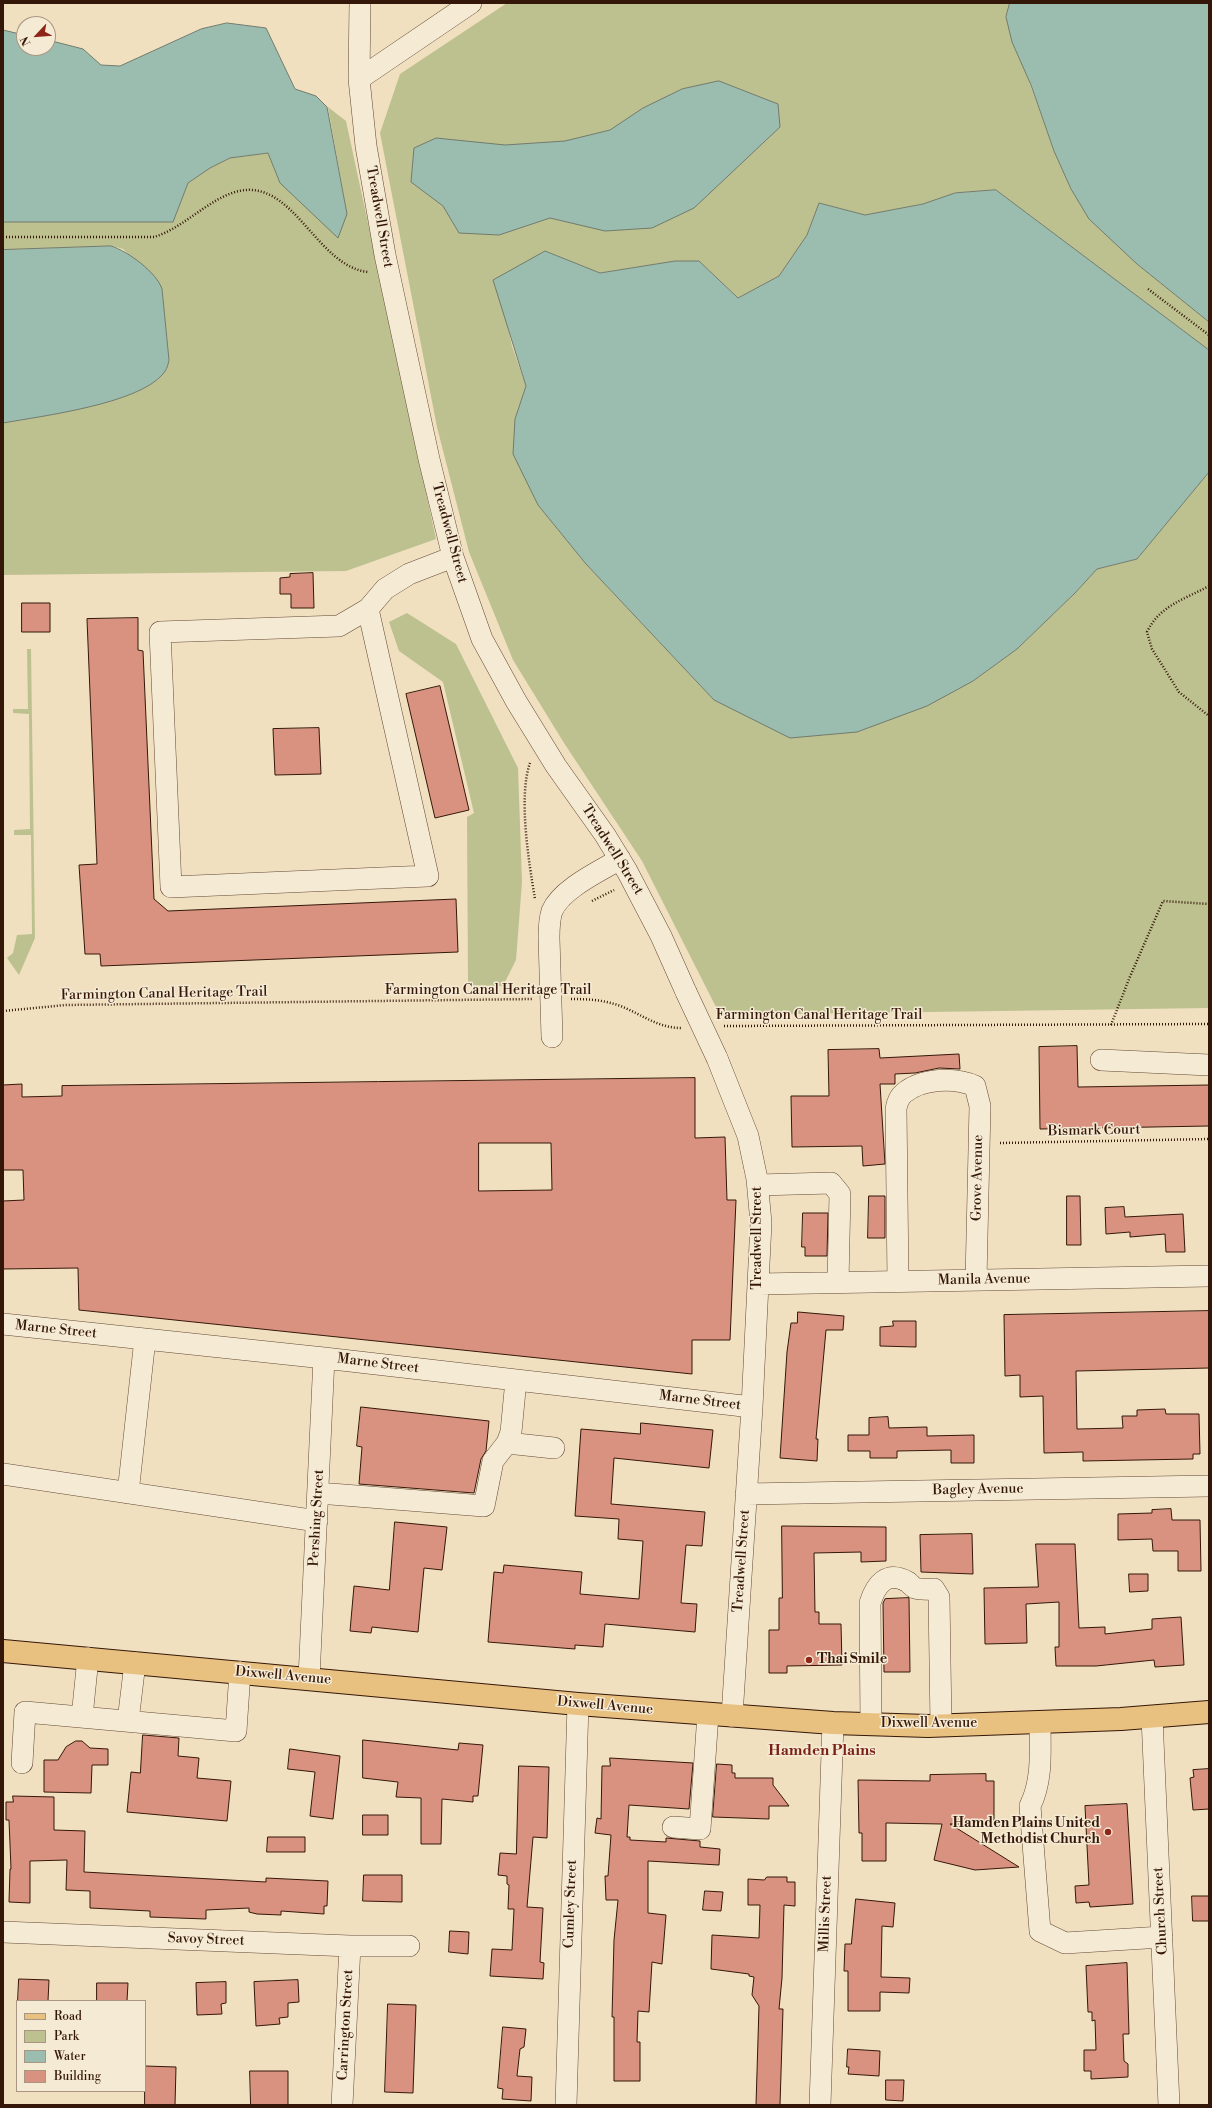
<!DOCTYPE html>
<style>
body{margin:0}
#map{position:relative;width:1212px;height:2108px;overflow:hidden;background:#f0e0bf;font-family:"Libre Bodoni",serif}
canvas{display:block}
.frame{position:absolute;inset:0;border:4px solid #351709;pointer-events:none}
.legend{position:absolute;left:16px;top:2000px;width:130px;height:92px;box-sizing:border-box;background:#f5ebd5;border:1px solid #a89683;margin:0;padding:5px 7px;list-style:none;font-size:12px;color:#351709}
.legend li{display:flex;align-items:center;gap:8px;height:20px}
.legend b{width:20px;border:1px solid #a89683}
.north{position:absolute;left:16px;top:16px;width:40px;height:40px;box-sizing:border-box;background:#f5ebd5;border:1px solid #a89683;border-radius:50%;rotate:244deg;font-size:11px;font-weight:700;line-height:16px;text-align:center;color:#351709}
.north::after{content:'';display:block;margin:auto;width:14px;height:18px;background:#8f2418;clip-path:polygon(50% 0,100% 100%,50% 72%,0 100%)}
</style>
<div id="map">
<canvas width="1212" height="2108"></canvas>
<div class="frame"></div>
<ul class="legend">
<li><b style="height:5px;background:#e8c080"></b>Road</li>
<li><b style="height:11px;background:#bdc190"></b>Park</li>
<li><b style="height:11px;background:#9bbdaf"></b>Water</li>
<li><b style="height:11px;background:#d99280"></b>Building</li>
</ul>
<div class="north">N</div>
</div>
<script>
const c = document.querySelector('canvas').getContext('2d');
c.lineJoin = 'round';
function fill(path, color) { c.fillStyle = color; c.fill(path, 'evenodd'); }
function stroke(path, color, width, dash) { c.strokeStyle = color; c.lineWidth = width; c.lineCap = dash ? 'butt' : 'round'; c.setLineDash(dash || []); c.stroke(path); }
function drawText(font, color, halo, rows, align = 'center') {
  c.font = font + ' "Libre Bodoni",serif'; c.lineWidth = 3; c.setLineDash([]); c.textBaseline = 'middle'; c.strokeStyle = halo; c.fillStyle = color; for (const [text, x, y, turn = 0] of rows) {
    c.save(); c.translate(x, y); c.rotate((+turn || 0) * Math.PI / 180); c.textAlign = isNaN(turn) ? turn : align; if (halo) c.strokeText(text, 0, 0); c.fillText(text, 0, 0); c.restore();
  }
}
fill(new Path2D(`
 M507,3H1010L1006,17L1054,151L1071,189L1137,264L1209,322V350L996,190L955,193L923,204L865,215L819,203L807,235L779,276L738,298L699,261H675L600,273L545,251L505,315L512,346L526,386L515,419L538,505L586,564L714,700L973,681L1017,649L1075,593L1097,569L1137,559L1209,472V1008L720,1015L642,861L564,743L513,660L469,552L437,427L380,133L400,74Z
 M328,107L346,121L436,539L346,571L3,575V423L106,402L136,392L158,379L169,360L162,289L123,249L112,246L3,250V222H172L188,183L210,168L230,158L268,153L280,183L347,214Z
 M407,613L456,644L518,768L522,882L516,960L503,986L468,985L467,817L474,813L443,682L399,651L389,622Z
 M27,649H31L35,938L19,975L7,958L13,953L17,935L32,934L31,835H14V830L30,829L29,714L13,713V709H28Z`), '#bdc190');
const water = new Path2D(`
 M1010,3H1209V322L1137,264L1089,219L1071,189L1054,151L1031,85L1012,42L1006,17Z
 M227,23L266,28L295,89L316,96L327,107L347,214L338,238L280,183L268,153L230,158L210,168L188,183L173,222H3V30L24,35V48H48V40L83,49L101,65L120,66L201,29Z
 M719,81L778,104L780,127L694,208L652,228L605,231L550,218L499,235L459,233L443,206L411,182L414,148L436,138L505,145L565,141L610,130L643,108L682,89Z
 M996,190L1209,350V472L1137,559L1097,569L1075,593L1017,649L973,681L927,706L857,732L790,738L714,700L586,564L538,505L513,454L515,419L526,386L493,280L545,251L600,273L675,261H699L738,298L779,276L807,235L819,203L865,215L923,204L955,193Z
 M111,246C128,251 157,273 162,289L169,360C168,365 167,369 163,374C138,404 42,416 3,423V250Z`);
fill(water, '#9bbdaf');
stroke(water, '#727b6d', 1);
const building = new Path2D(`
 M313,573L314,608H291V594H280V578L290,577V574Z
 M22,603H50V632H22Z
 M138,618V650L143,651L154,899L168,911L456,899L458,952L101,966L100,954H85L79,865L97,864L87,619Z
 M440,686L469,810L435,818L406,694Z
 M319,728L321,774L275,775L273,729Z
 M1077,1046L1078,1087L1209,1085V1126L1040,1129L1039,1047Z
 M879,1049L880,1058L959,1054L960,1069L939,1068L915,1073L895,1074V1084H880L885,1164L863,1166L862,1146L792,1147L791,1096H829L828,1050Z
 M695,1078V1138L725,1137L727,1200H736L730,1340H692V1374L79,1310L78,1268L3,1269V1201L24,1200L23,1170H3V1085L22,1084V1097L62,1096V1086ZM479,1143H551L552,1190L479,1191Z
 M869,1196H885V1238H868Z
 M1067,1196H1080L1081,1245H1067Z
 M1124,1207L1125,1217L1183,1214L1185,1252H1166L1165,1234L1130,1237V1232L1106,1234L1105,1208Z
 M803,1213H828L827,1256H805V1247H802Z
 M1209,1311V1368L1076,1371L1077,1429L1123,1428L1122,1416H1137V1410L1165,1409L1166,1414H1199L1200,1454H1193V1459L1083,1461V1452L1044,1453L1043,1396L1020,1397V1375L1005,1376L1004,1315Z
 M798,1312L844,1316L843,1330H826L816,1439H818L817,1461L780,1458L787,1352L791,1323H797Z
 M893,1321H916V1347L880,1346V1327L893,1326Z
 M361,1407L489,1421L486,1451L481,1459L474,1493L359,1484L362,1447L357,1446Z
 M888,1417L889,1428L927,1427V1436L974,1435V1463H951V1450L897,1451V1458H870V1451H848V1435H869V1418Z
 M641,1423L713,1430L709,1468L614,1458L611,1504L705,1512L702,1546L686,1545L681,1603L697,1604L695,1632L605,1624L603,1647L575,1645V1649L488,1642L494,1572L503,1573L504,1565L582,1572L580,1594L639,1599L643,1541L618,1539L619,1519L575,1516L581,1429L640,1434Z
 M1171,1509L1172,1520H1200L1201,1571H1178V1551H1153L1152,1539L1118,1540V1514L1152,1513V1510Z
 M395,1522L447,1527L442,1570L424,1568L418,1632L372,1627L371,1633L350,1631L354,1586L389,1590Z
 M782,1526L886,1527V1561L861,1562V1552L814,1553L815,1612H819V1624H841L842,1665L787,1666V1673H769V1630H779V1598H782Z
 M972,1534L973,1574L921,1572L920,1535Z
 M1036,1544H1075L1079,1628L1105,1627V1634L1152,1629V1619L1181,1617L1184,1665L1155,1667L1154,1660L1096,1666H1056L1055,1647H1059V1602L1026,1604L1027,1643L985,1644L984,1588L1038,1587Z
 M1129,1574H1148V1591L1130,1592Z
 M909,1598L910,1672H884L883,1603L885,1599Z
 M143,1735L179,1738L178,1756L199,1758L197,1778L231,1781L227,1821L127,1812L131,1772L140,1773Z
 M363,1740L458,1750L459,1743L483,1745L478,1796H473V1802L442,1799L441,1844H421V1798L396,1797L398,1782L363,1778Z
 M76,1741H82L90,1748L108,1749V1765H92L91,1793L44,1792V1760H58L66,1747Z
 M290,1749L340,1756L333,1819L310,1816L315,1772L288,1769Z
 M610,1758L693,1763L689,1809L629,1805L627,1837H630V1840L666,1842V1838L700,1841V1847L720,1849L719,1865L648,1861V1913L666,1915L662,1964L652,1962L649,2012L638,2011L637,2042H640V2081H614V2017H612L614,1940L618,1900H606L605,1876H608L611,1835L595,1833L597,1818L601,1819L602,1766H610Z
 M717,1764L732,1765V1773H735V1778H773V1785L789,1806H769V1819L713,1817Z
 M519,1766L549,1767L547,1838L533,1837L527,1907L543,1908L540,1962L544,1963L543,1979L490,1976L492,1949L512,1950L514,1909H508L509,1885L507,1884V1876L498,1875L500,1853L516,1854Z
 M1209,1769V1809L1193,1810L1190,1778L1194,1777L1193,1770Z
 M986,1774V1781H994V1824H950L1019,1867L975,1870L934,1860L942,1824L886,1823V1861H862V1833H859L858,1780L930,1781V1775Z
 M13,1796L54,1797V1830L85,1831L84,1872L266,1882V1878L328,1881L327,1906H324V1914L281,1911V1915L257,1914L249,1912V1908L206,1910V1919L150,1917V1911L90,1908V1891L66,1890L67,1860L30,1861V1903L9,1902L10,1869H11L9,1820H6V1802H13Z
 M1127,1804L1133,1904L1090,1907L1089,1902L1076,1903L1075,1886L1089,1885L1085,1806Z
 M363,1815H388V1835H363Z
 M268,1837H305V1852H267Z
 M364,1875H402V1902L363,1901Z
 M767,1877H787V1882H795V1906L784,1905L782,1978L779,2009H783L780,2105H756L759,2006L752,1995L754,1977L749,1976V1974L711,1969L712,1935L759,1938L760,1905H748V1879L764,1880Z
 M705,1891L723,1892L721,1911L703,1910Z
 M1192,1896H1209V1921H1193Z
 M856,1899L895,1903L893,1927L882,1926L881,1977L910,1978L909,1993L880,1992V2011H848V1971H844L845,1944H851Z
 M450,1931L469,1932L468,1954L449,1952Z
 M1127,1963L1129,2034H1123L1124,2061L1128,2064V2077L1091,2079V2071H1084V2050H1096L1095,2020L1092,2021V2012H1088L1086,1966Z
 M19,1979L49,1980L48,2001H18Z
 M298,1980L299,2002L288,2003V2017L279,2018L280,2024L256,2026L254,1982Z
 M226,1982V2003L221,2004L222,2014L197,2015L196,1983Z
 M97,1983H128L127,2001H97Z
 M388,2004L416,2005L413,2093L385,2092Z
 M503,2027L526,2029L524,2047L520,2049L517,2076L532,2077L531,2101L502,2099L503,2089L498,2088Z
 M848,2049L880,2051L879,2076L848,2074L849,2067H847Z
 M145,2066L176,2067L175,2105H145Z
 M250,2071H288V2105H251Z
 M886,2080H904L903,2101L886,2100Z`);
fill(building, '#d99280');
stroke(building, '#351709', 1);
const minor = new Path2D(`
 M360,3L359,79L366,146L385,255L429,459L453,557L482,639L516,701L556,766L605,835L627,871L661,936L686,992
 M359,79L471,3
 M368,609L428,876L171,887L160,632L339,626L368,609L385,589L409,574L453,557
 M552,1037L549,938C549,929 549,920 552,911C561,889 600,871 620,859
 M717,1058L748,1136L757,1179L761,1223L752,1407L732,1716
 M1101,1060L1209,1065
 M758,1185L831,1183L840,1194L838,1282
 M898,1281L896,1109C897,1103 899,1097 904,1093C922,1078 955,1077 975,1086L980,1106L976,1280
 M759,1284L1209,1276
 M3,1324L324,1358L752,1407
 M507,1443L554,1448
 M3,1474L317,1521
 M128,1493L145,1339
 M318,1493L484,1506L493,1461L507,1443L511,1432L516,1380
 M746,1494L1209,1486
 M309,1678L324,1358
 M82,1717L88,1658
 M1152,1717L1169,2105
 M128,1721L135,1663
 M1040,1722C1040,1750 1043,1780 1030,1806L1040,1931L1065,1943L1162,1937
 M871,1724L870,1603C876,1584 887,1570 908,1582C910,1584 913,1587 915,1588C920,1590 928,1589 934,1589L939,1597L941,1725
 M22,1763L25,1712L236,1731L240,1672
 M673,1827L700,1829L708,1714
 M3,1932L350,1946H409
 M342,2105L350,1946
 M566,2105L578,1704
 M820,2105L833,1723`);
const major = new Path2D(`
 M3,1651L578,1704L833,1723L928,1726L1121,1719L1209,1712`);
stroke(minor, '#644936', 22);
stroke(major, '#351709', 24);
stroke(new Path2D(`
 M3,237H154C184,228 209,198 239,191C294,179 316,266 368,272
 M1148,289L1209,335
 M1209,586C1185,599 1159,606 1147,632L1152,649L1179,692L1209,716
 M530,763C518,797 529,863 535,899
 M592,901L614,890
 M571,999C589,999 606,1000 623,1007C642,1015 659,1028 681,1028
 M3,1011L66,1005L532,999
 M1111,1025L1129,979L1163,901L1209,904
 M724,1026L1209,1024
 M1000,1143L1209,1139`), '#351709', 2.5, [1, 2]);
stroke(minor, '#f5ebd5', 21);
stroke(major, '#e8c080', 22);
const minorBridge = new Path2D(`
 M686,992L717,1058`);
stroke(minorBridge, '#644936', 22, []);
stroke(minorBridge, '#f5ebd5', 21);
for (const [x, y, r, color] of [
 [809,1660,4,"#8f2418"],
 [1108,1832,4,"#8f2418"]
]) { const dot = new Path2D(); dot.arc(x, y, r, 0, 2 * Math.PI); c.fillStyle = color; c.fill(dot); stroke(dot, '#f5ebd5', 1.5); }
drawText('14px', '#351709', '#f5ebd5', [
 ["Treadwell Street",379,217,80],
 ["Treadwell Street",449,533,75],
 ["Treadwell Street",612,850,58],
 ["Farmington Canal Heritage Trail",488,991],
 ["Farmington Canal Heritage Trail",164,994,-1],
 ["Farmington Canal Heritage Trail",819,1016],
 ["Bismark Court",1094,1131,-1],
 ["Grove Avenue",978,1178,-89],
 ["Treadwell Street",758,1238,-90],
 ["Manila Avenue",984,1280,-1],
 ["Marne Street",56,1330,6],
 ["Marne Street",378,1364,7],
 ["Marne Street",700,1401,7],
 ["Bagley Avenue",978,1490,-1],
 ["Pershing Street",317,1518,-87],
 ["Treadwell Street",742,1561,-86],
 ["Dixwell Avenue",283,1676,5],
 ["Dixwell Avenue",605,1706,5],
 ["Dixwell Avenue",929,1724],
 ["Cumley Street",571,1904,-88],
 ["Church Street",1161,1911,-93],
 ["Millis Street",826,1914,-88],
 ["Savoy Street",206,1940,2],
 ["Carrington Street",346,2025,-87]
]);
drawText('bold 14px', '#351709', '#f5ebd5', [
 ["Thai Smile",817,1660],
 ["Hamden Plains United",1100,1824,"right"],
 ["Methodist Church",1100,1840,"right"]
], 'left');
drawText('bold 15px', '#7a1f14', '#f5ebd5', [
 ["Hamden Plains",822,1751]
]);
</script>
